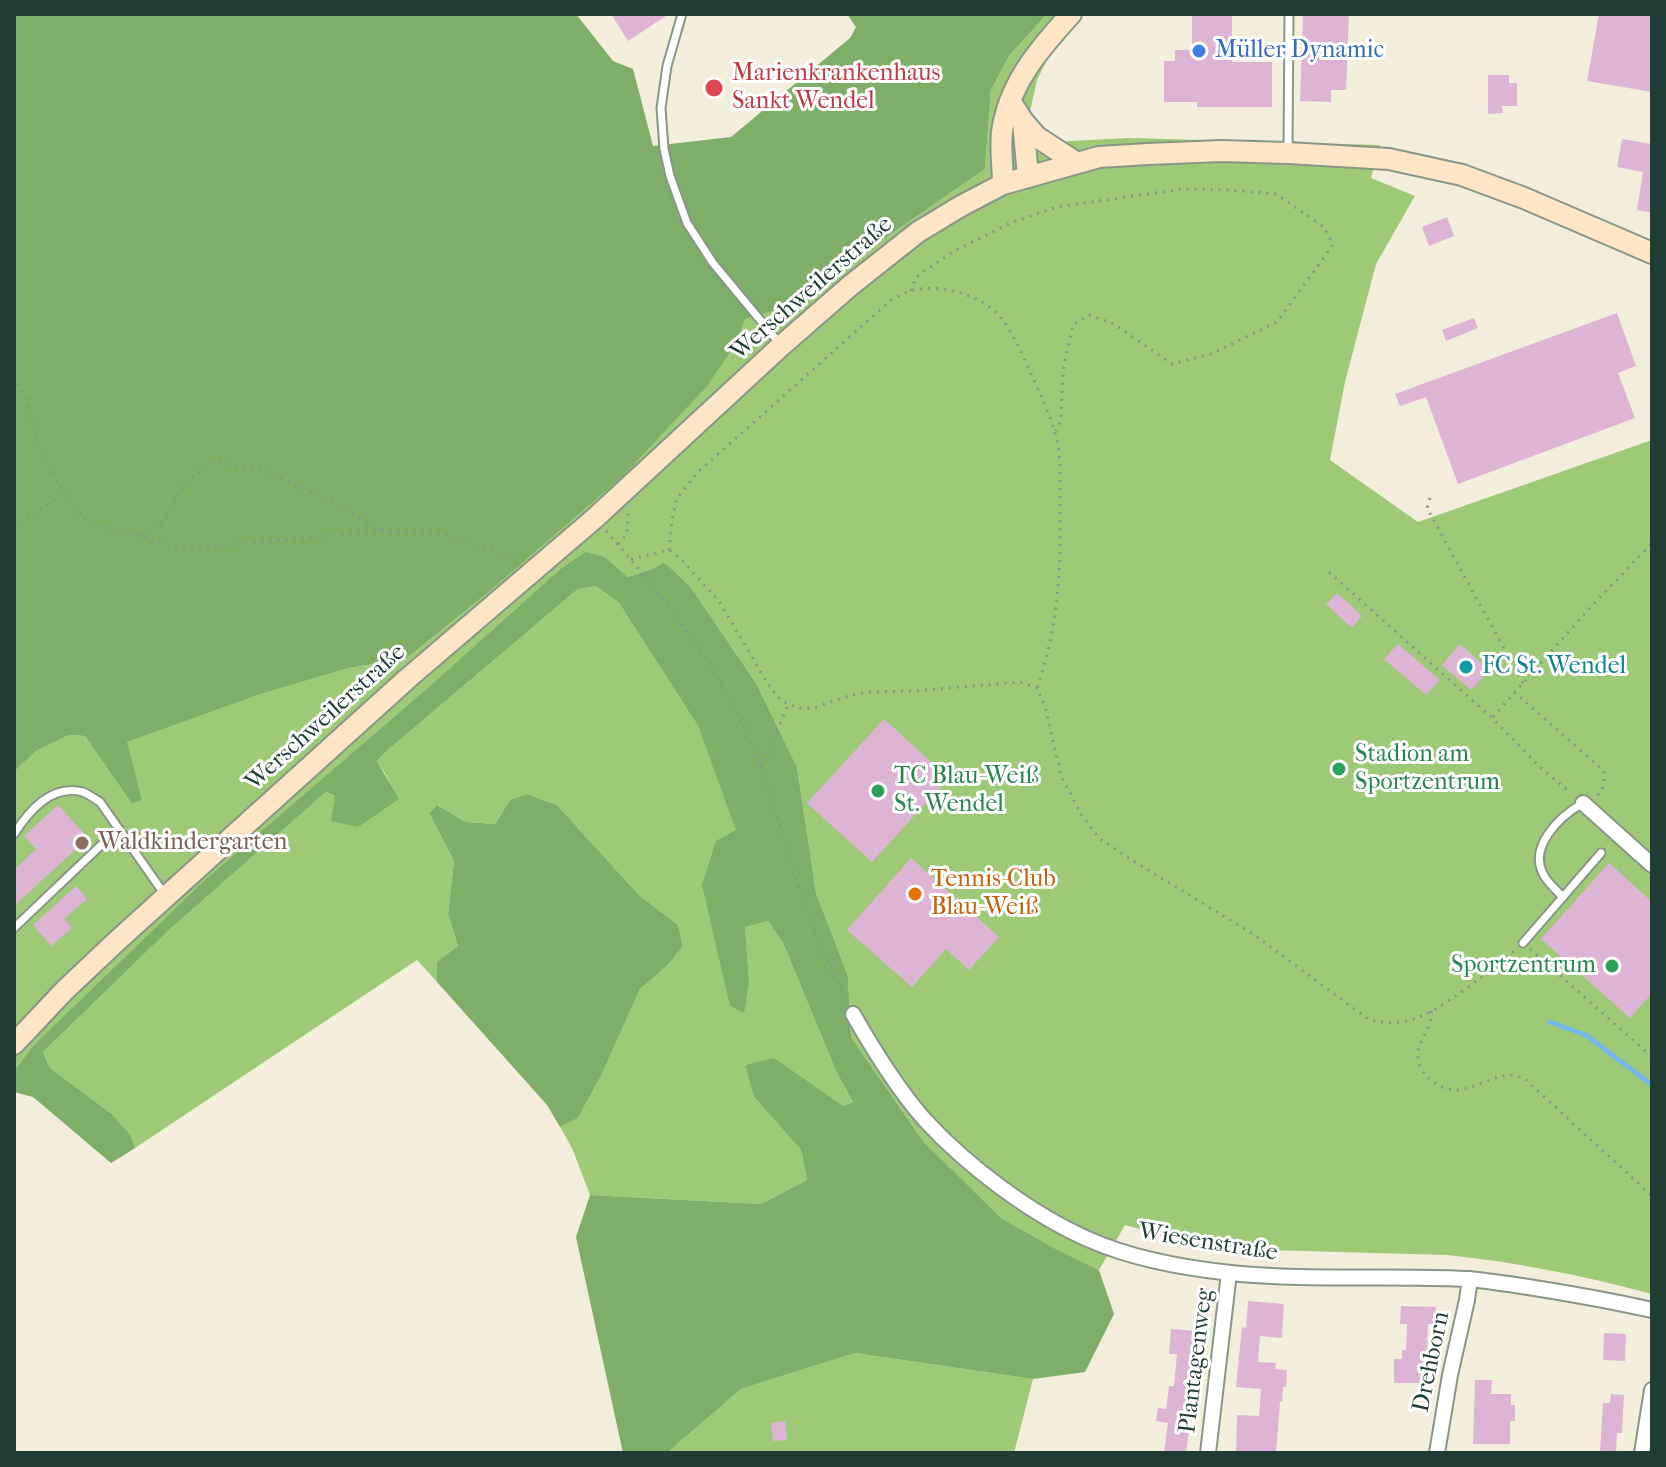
<!DOCTYPE html>
<meta charset="utf-8">
<style>
body{margin:0}
#map{position:relative;width:1666px;height:1467px;overflow:hidden;background:#f2eedb;font-family:"IM FELL French Canon",serif}
canvas{display:block}
.frame{position:absolute;inset:0;border:16px solid #1f3d34;pointer-events:none}
</style>
<div id="map">
<canvas width="1666" height="1467"></canvas>
<div class="frame"></div>
</div>
<script>
const c = document.querySelector('canvas').getContext('2d');
c.lineJoin = 'round';
function fill(path, color) { c.fillStyle = color; c.fill(path, 'evenodd'); }
function stroke(path, color, width, dash) { c.strokeStyle = color; c.lineWidth = width; c.lineCap = dash ? 'butt' : 'round'; c.setLineDash(dash || []); c.stroke(path); }
function drawText(font, color, halo, rows, align = 'center') {
  c.font = font + ' "IM FELL French Canon",serif'; c.lineWidth = 6; c.setLineDash([]); c.textBaseline = 'middle'; c.strokeStyle = halo; c.fillStyle = color; for (const [text, x, y, turn = 0] of rows) {
    c.save(); c.translate(x, y); c.rotate((+turn || 0) * Math.PI / 180); c.textAlign = isNaN(turn) ? turn : align; if (halo) c.strokeText(text, 0, 0); c.fillText(text, 0, 0); c.restore();
  }
}
fill(new Path2D(`
 M1047,14H1082L1054,46L1037,80L1029,116L1050,142L1129,138L1380,145L1371,178L1415,196L1376,264L1345,382L1330,460L1418,522L1652,440V1294C1585,1276 1516,1262 1447,1255L1230,1249L1169,1237L1125,1225L1099,1270L1056,1249L1001,1218L923,1141L851,1037L848,976L816,893L797,767L756,683L690,586L664,562L652,569L628,577L605,557L586,553L33,1046L14,1071V772L36,751L69,735L85,736L132,804L142,800L126,742L261,694L349,668L407,658L486,594L737,342L745,319L784,308L985,169L991,90L1009,56Z
 M596,586L619,603L698,726L737,830L749,982L744,927L768,921L783,943L836,1071L853,1102L843,1106L745,1064L754,1097L801,1150L807,1180L761,1204L590,1195L572,1148L560,1127L578,1118L602,1074L640,989L670,963L683,946L678,925L639,895L557,805L527,794L510,800L495,824L466,822L437,805L429,813L454,861L448,914L458,946L438,962L437,982L417,960L135,1148L129,1135L112,1114L50,1068L43,1052L169,930L326,792L335,796L398,799L386,775L377,761L389,749L578,589Z
 M855,1353L1033,1379L1014,1453H667L741,1389Z`), '#9eca78');
fill(new Path2D(`
 M14,14H576L613,61L633,69L653,146L731,137L850,38L856,27L847,14H1047L1009,56L991,90L985,169L784,308L745,319L737,342L707,386L624,475L486,594L407,658L349,668L261,694L127,742L142,800L132,804L85,736L69,735L36,751L14,772Z
 M586,552L605,557L628,577L652,569L664,562L690,586L756,683L797,767L816,893L848,976L851,1037L923,1141L1001,1218L1056,1249L1099,1270L1114,1314L1085,1372L1033,1379L855,1353L741,1389L667,1453H623L576,1237L590,1195L761,1204L807,1180L801,1150L754,1097L745,1065L774,1058L843,1106L853,1102L836,1071L783,943L768,921L745,927L749,982L744,1013L730,1006L702,885L716,841L736,830L698,726L619,603L596,586L578,589L389,749L377,761L399,799L358,827L331,821L335,796L326,792L169,930L43,1052L50,1068L112,1114L130,1135L135,1148L111,1163L33,1097L14,1092V1071L33,1046L205,880L429,687L563,567Z
 M527,794L557,805L639,895L678,925L683,946L670,963L640,989L602,1074L578,1118L560,1127L547,1105L437,982V962L458,946L448,914L454,861L429,813L437,805L466,822L495,824L510,800Z`), '#7eae68');
stroke(new Path2D(`
 M1550,1022L1586,1035L1652,1085`), '#73b8e9', 5);
fill(new Path2D(`
 M611,14H669L628,41Z
 M1192,14H1232V62H1272V107H1197V102H1164V61H1175V50H1192Z
 M1303,14H1349L1346,90H1331V102L1300,101Z
 M1599,14H1652V92L1587,81Z
 M1488,75H1509V83H1517V106H1502L1503,113L1488,114Z
 M1622,139L1652,144V213L1637,210L1643,172L1617,167Z
 M1447,217L1454,236L1429,246L1422,227Z
 M1617,313L1636,366L1618,373L1635,418L1458,484L1426,397L1400,406L1395,394Z
 M1474,318L1478,328L1446,341L1442,330Z
 M1337,593L1362,616L1352,628L1326,604Z
 M1398,644L1440,680L1426,695L1384,659Z
 M1460,644L1489,670L1471,690L1442,665Z
 M884,719L949,778L872,862L807,803Z
 M58,805L88,838L14,906V870L36,849L24,836Z
 M911,858L999,937L969,970L946,949L912,987L847,930Z
 M1609,863L1652,902V993L1630,1018L1541,939Z
 M76,886L87,899L64,919L72,928L51,946L33,925Z
 M1248,1301L1284,1304L1282,1338L1260,1336L1258,1362L1276,1363L1275,1369L1287,1370L1286,1387H1283L1282,1402H1280L1276,1453H1236L1237,1415L1259,1416L1261,1389L1236,1387L1242,1327L1246,1328Z
 M1401,1306L1436,1307L1435,1324H1428L1426,1383H1394V1359H1402V1350H1406L1407,1324H1400Z
 M1171,1329L1197,1331L1195,1356H1192L1189,1388L1195,1389L1186,1453H1164L1168,1423L1156,1421L1158,1408L1166,1409L1169,1386H1174L1177,1354H1169Z
 M1604,1333L1626,1334L1625,1361L1603,1360Z
 M1475,1380H1492L1491,1394H1511V1405H1515V1421H1510V1444H1473Z
 M1611,1394L1624,1395L1622,1433H1617L1616,1453H1600L1603,1403H1610Z
 M785,1421L787,1440L773,1441L771,1423Z`), '#deb4d5');
const lane = new Path2D(`
 M682,14L667,66L661,108L664,149L670,176L687,223L713,263L780,344
 M1288,150L1289,14
 M14,834C29,811 51,784 83,792C88,794 95,799 100,802L165,895
 M1563,897C1557,891 1549,884 1545,877C1526,848 1560,816 1583,803
 M14,928L118,829
 M1523,943L1601,853`);
const street = new Path2D(`
 M1583,803L1652,865
 M853,1014C874,1051 896,1087 924,1119C967,1166 1032,1215 1090,1240C1133,1259 1184,1268 1231,1273C1309,1281 1388,1275 1467,1279C1483,1280 1499,1283 1515,1285C1561,1292 1607,1300 1652,1310
 M1208,1453L1229,1273
 M1437,1453L1450,1375L1467,1300L1470,1279
 M1642,1453L1652,1390`);
const secondary = new Path2D(`
 M1011,102L1023,121L1037,137L1077,163
 M1023,121L1028,177
 M1003,184C1003,165 999,144 1003,126C1011,81 1041,47 1071,14
 M14,1044L65,990L118,940L407,679L595,518L781,346L851,285L918,232L961,206L1003,184L1099,157L1148,154L1221,151L1288,153L1389,159L1462,175L1524,198L1652,253`);
stroke(lane, '#889688', 11);
stroke(street, '#889688', 18);
stroke(secondary, '#889688', 24);
stroke(new Path2D(`
 M911,291L916,277L954,251L1013,222L1057,207L1182,189L1230,190L1276,194L1324,227L1333,245L1277,322L1211,354L1172,364L1114,324L1089,315L1073,324L1063,370L1061,421L1056,431
 M14,377L26,397L39,449L64,493L89,524L141,536L183,549L383,531L445,534L520,560
 M1430,498L1427,508L1523,683
 M14,528L64,493
 M606,531C662,594 716,664 750,741C774,793 785,850 804,903C816,938 832,971 848,1004
 M141,536L165,520L185,482L214,462L257,468L316,494L383,531
 M618,544L627,534L628,512
 M669,550L672,520L677,498L698,472L891,300C898,297 905,292 913,290C941,284 984,295 1002,319C1015,337 1024,358 1033,378C1044,403 1056,426 1059,453C1061,471 1060,490 1060,508C1061,572 1058,628 1037,688
 M631,559L669,550L679,557L719,601L769,686L781,700L797,708H814L845,697L868,692L913,691L1020,682L1037,688L1045,706L1061,776L1081,814L1099,838L1130,859L1253,934L1368,1019C1382,1023 1396,1024 1411,1020C1440,1012 1491,970 1515,950
 M1329,572L1492,718L1542,769L1571,793
 M1514,692L1603,770L1605,774L1602,790L1597,796
 M1493,717L1587,611L1652,543
 M761,768L788,705
 M1530,949L1652,1057
 M1431,1011C1433,1034 1408,1045 1422,1070C1426,1076 1429,1079 1435,1083C1466,1106 1495,1063 1525,1079L1652,1196`), '#889688', 3, [2, 6]);
stroke(lane, '#fff', 7);
stroke(street, '#fff', 14);
stroke(secondary, '#fde5c5', 20);
for (const [x, y, r, color] of [
 [1199,51,8,"#3f7fe0"],
 [714,88,10,"#e0444e"],
 [1466,667,8,"#0f9aa8"],
 [1339,769,8,"#2e9e5b"],
 [878,791,8,"#2e9e5b"],
 [82,843,8,"#8d6e63"],
 [915,894,8,"#e8710a"],
 [1612,966,8,"#2e9e5b"]
]) { const dot = new Path2D(); dot.arc(x, y, r, 0, 2 * Math.PI); c.fillStyle = color; c.fill(dot); stroke(dot, '#fff', 3); }
drawText('24px', '#366cbe', '#fff', [
 ["Müller Dynamic",1215,51]
], 'left');
drawText('24px', '#be3a42', '#fff', [
 ["Marienkrankenhaus",732,74],
 ["Sankt Wendel",732,102]
], 'left');
drawText('24px', '#1f3d34', '#fff', [
 ["Werschweilerstraße",812,289,-41],
 ["Werschweilerstraße",326,718,-42],
 ["Wiesenstraße",1208,1243,9],
 ["Plantagenweg",1197,1361,-83],
 ["Drehborn",1432,1362,-78]
]);
drawText('24px', '#0d838f', '#fff', [
 ["FC St. Wendel",1482,667]
], 'left');
drawText('24px', '#27864d', '#fff', [
 ["Stadion am",1355,755],
 ["Sportzentrum",1355,783],
 ["TC Blau-Weiß",894,777],
 ["St. Wendel",894,805],
 ["Sportzentrum",1596,966,"right"]
], 'left');
drawText('24px', '#785e54', '#fff', [
 ["Waldkindergarten",98,843]
], 'left');
drawText('24px', '#c56008', '#fff', [
 ["Tennis-Club",931,880],
 ["Blau-Weiß",931,908]
], 'left');
</script>
